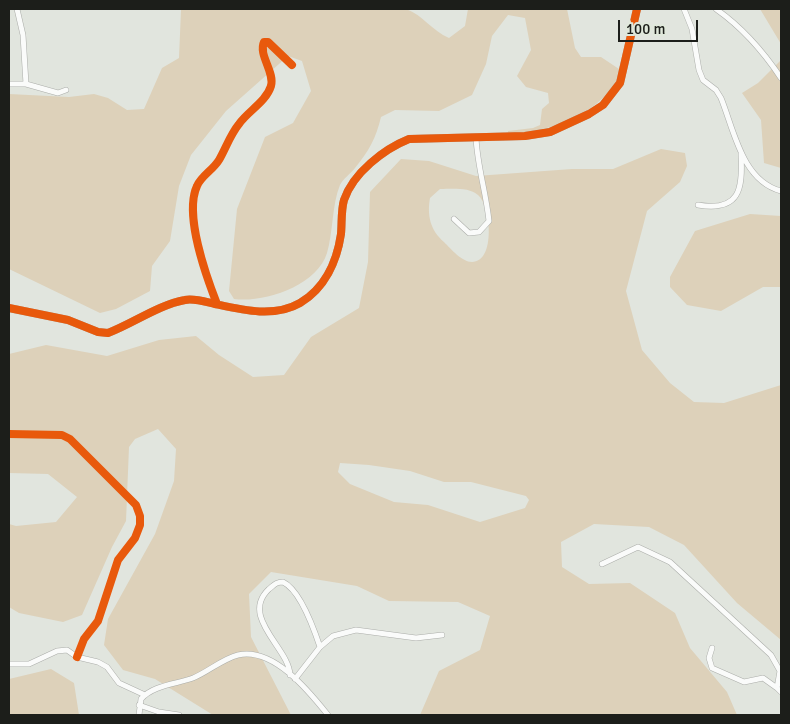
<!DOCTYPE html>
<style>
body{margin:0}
#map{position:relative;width:790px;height:724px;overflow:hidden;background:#e1e5de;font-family:Signika,sans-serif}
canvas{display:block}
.frame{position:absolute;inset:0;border:10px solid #1c1e1a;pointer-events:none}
.scale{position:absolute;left:618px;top:20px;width:80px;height:22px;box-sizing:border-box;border:2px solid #1c1e1a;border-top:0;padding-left:6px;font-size:15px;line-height:18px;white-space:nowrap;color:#1c1e1a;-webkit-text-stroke:4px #e0e8db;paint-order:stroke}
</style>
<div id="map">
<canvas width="790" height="724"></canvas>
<div class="frame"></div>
<div class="scale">100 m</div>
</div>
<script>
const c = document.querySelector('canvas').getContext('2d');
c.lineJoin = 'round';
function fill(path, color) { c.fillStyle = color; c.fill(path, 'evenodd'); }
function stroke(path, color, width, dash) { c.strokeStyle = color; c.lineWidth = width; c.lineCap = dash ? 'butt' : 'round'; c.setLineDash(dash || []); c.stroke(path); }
fill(new Path2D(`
 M183,9H406C423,15 432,31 449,38L465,26L468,9H567L575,48L581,57H601L622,71C601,115 554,131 508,134V131L533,128L540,125L542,109L549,103L548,93L526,87L517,76L531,50L525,18L508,15L492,36L486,64L472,95L439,111L395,110L381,117C376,138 369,151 355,168C351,173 343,179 340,185C332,204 333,233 327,253C317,286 264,303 234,299L229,291L237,209L265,137L293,123L311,91L302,61L288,56L226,111L191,155L179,186L170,241L152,266L150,291L116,309L100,313L9,269V94L69,97L94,94L108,98L127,110L144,109L162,68L179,58L181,10Z
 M760,9H781V44Z
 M781,60V168L764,163L761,120L742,93L758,83Z
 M661,149L685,153L687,166L680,182L647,211L626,291L642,350L670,383L694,402L724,403L781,385V640L737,603L684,545L649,527L594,524L561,542L562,567L589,584L630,583L675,613L690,648L727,692L737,715H420L439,671L480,650L490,616L458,602L389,601L357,586L271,572L249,594L251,637L291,715H213L155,679L123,670L104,645L108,619L155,534L174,481L176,449L158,429L135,439L129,447L126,521L112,547L82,615L63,622L19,613L9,607V524L16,526L56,522L77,497L48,474L9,473V354L46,345L107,356L159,340L196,336L219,355L253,377L284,375L311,337L359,308L368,262L370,192L401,159L429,161L476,176L572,169H613ZM440,189C452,189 469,187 478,195C491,206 496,262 472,262C462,262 451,249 444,242C430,230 427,215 430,198ZM340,463L369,465L410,471L444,482H471L526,496L529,500L525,508L480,522L428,505L394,502L350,484L338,472Z
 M750,214L781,216V287H763L721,311L687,305L670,287V277L695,231Z
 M51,669L74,683L79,715H9V679Z`), '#ddd1ba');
const minor = new Path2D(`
 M17,9L23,35L26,84
 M684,9L692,29L699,70L703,80L716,90L721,98C734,130 742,181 781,191
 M716,9C743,28 763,51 781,78
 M9,84H26L58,93L66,90
 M698,205C740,212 743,189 741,154
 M454,219L469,233L479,232L489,221C486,192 477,165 476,137
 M217,304C206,276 184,214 197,186C201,176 213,170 219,160C226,148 230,135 239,124C248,111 266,102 271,86C275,72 258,55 264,42H268L292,65
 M9,434L62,435L70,439L136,505L140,516V525L135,538L118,560L98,621L84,639L77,657
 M602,564L638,547L670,562L771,655L780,671L777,688L781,692
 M712,648L709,658L712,668L744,682L763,678L777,688
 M9,664H29L57,651L67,650L77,657L98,662L107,667L119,683L145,695
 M290,675C290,649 239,617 269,589C274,585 276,582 283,582C300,590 314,629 320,647
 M295,679L320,647L333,636L356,630L416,638L442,635
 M139,705L159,712L179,715
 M139,715L141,699C153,685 177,684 193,678C208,672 222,659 238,655C273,647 308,690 328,715`);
const tertiary = new Path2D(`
 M9,308L68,320L98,332L108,333C134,323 158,305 185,300C194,298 206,302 215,304C242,310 274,318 300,303C325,288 337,261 341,234C342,223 341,210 344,200C353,173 384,149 409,139L525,136L550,132L589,114L603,105L620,83L637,9`);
stroke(minor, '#abada9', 6);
stroke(tertiary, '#abada9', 8);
stroke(minor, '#fafbfa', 5);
stroke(tertiary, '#fafbfa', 6);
stroke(new Path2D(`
 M217,304C206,276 184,214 197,186C201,176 213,170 219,160C226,148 230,135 239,124C248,111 266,102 271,86C275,72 258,55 264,42H268L292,65
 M9,308L68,320L98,332L108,333C134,323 158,305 185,300C194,298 206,302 215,304C242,310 274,318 300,303C325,288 337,261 341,234C342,223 341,210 344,200C353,173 384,149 409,139L525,136L550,132L589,114L603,105L620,83L637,9
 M9,434L62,435L70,439L136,505L140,516V525L135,538L118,560L98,621L84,639L77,657`), '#e8590c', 8);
</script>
